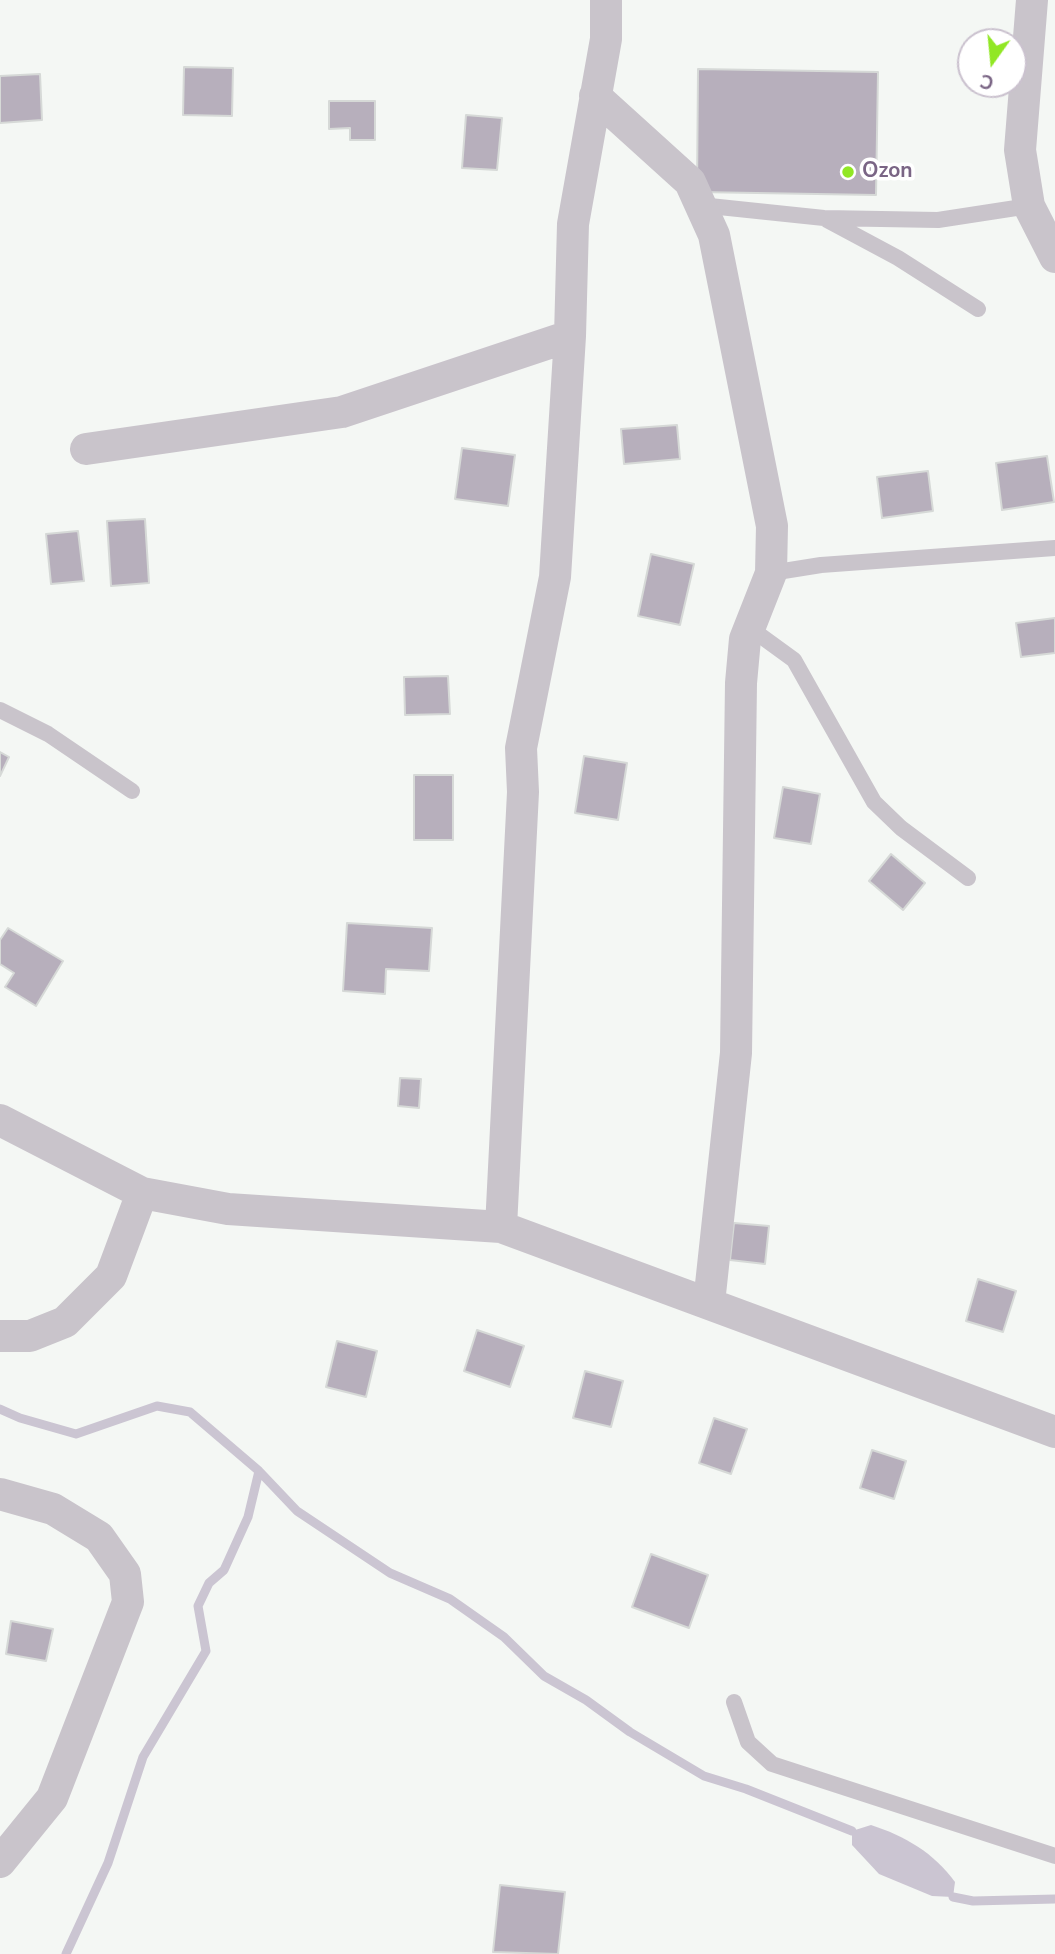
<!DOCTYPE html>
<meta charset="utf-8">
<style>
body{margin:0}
#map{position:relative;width:1055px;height:1954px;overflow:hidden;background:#f4f7f4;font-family:"Nunito Sans",sans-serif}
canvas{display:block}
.north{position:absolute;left:957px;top:28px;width:70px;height:70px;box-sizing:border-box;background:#fff;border:2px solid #cac1ce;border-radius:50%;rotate:195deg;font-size:19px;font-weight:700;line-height:28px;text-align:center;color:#7a6585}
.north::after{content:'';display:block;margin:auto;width:24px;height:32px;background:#91e724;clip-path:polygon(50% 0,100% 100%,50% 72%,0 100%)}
</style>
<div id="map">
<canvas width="1055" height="1954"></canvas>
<div class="north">С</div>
</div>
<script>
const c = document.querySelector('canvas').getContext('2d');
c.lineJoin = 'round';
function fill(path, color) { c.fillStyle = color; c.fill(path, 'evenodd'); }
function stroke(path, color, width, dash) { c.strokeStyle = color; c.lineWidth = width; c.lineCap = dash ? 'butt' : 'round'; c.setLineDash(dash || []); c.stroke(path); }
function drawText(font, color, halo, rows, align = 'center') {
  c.font = font + ' "Nunito Sans",sans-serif'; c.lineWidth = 7; c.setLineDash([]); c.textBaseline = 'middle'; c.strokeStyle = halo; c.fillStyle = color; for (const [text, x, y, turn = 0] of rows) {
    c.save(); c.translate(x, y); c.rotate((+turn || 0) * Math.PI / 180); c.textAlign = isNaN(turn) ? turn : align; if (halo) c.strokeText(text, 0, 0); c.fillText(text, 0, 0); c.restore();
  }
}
fill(new Path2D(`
 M871,1825C905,1836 934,1853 955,1882L953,1897L932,1896L879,1874L852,1845V1831Z`), '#cbc5d2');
stroke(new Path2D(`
 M0,1409L20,1418L76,1434L157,1406L190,1412L259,1471L297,1511L390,1573L450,1599L504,1637L544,1676L586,1700L630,1732L704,1776L746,1789L852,1831
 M953,1897L973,1901L1055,1899
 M66,1954L108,1863L143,1757L206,1651L198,1606L209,1583L224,1570L248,1517L259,1471`), '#cbc5d2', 9);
const building = new Path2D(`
 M184,67L233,68L232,116L183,115Z
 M698,69L878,72L876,195L697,192Z
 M40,74L42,120L0,123V76Z
 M329,101H375V140H350V128L329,129Z
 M466,115L502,118L497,170L462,168Z
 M677,425L680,459L624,464L621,429Z
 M462,448L515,455L508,506L455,499Z
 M1047,456L1054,502L1002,510L996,463Z
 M928,471L933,511L882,518L877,477Z
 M145,519L149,583L111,586L107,521Z
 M78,531L84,581L51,584L46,534Z
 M651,554L694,564L680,625L638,616Z
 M1055,618V653L1021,657L1016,623Z
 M448,676L450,714L405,715L404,677Z
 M0,752L9,757L0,776Z
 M584,756L627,763L618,820L575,813Z
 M414,775H453V840H414Z
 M783,787L820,794L811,844L774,838Z
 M891,854L925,883L903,910L869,881Z
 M347,923L432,928L429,971L386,969L385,994L343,991Z
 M8,928L63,961L36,1006L5,987L14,973L0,964V940Z
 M400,1078L421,1079L419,1108L398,1106Z
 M734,1223L769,1226L765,1264L730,1260Z
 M978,1279L1016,1291L1003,1332L966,1321Z
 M477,1330L524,1346L510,1387L464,1371Z
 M337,1341L377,1351L366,1397L326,1387Z
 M585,1371L623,1381L611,1427L573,1418Z
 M714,1418L747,1429L731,1474L699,1463Z
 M872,1450L906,1461L894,1499L860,1488Z
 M651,1554L708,1575L689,1628L632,1607Z
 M11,1621L53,1629L46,1661L6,1654Z
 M500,1885L565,1892L558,1954L493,1952Z`);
fill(building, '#b7afbc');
stroke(building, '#d6d9d7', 2);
stroke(new Path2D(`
 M700,205L824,218L938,220L1029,206
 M827,220L898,258L978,309
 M771,573L821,565L1055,548
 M750,628L794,660L874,802L901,828L968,878
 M0,710L48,734L132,791
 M734,1702L748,1742L772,1764L1055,1856`), '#c9c4cb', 16);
stroke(new Path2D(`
 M1032,0L1020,150L1029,206L1055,257
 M595,96L690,182L714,235L772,526L771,573L745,639L741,683L736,1053L709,1303
 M86,449L342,412L570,336
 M0,1120L142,1193L228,1209L501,1227L1055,1432
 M501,1227L523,792L521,748L555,577L570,336L573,224L606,39V0
 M0,1336H30L65,1322L111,1276L142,1193
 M0,1494L53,1509L99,1537L125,1574L128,1602L52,1798L0,1862`), '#c9c4cb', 32);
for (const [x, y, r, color] of [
 [848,172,7,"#91e724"]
]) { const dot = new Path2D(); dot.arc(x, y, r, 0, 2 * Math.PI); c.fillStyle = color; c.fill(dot); stroke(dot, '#fff', 2.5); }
drawText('bold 21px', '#7a6585', '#fff', [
 ["Ozon",862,172]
], 'left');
</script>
